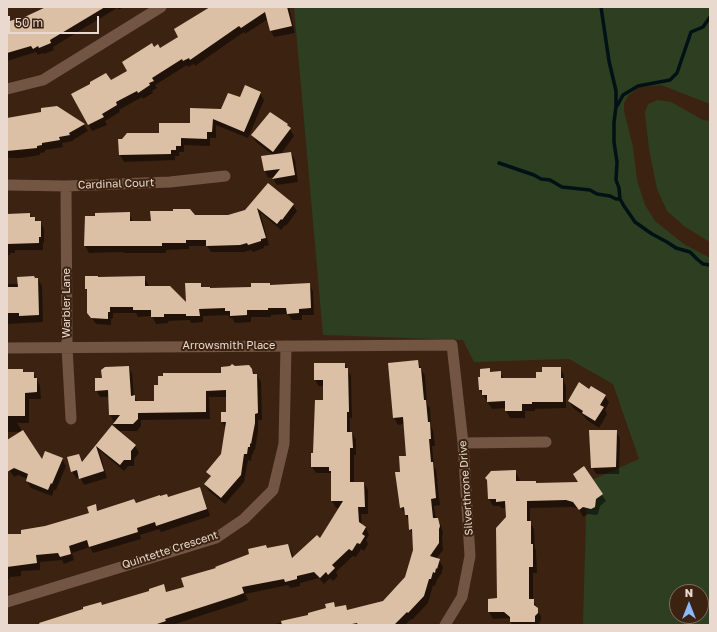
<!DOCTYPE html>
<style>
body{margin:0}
#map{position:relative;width:717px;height:632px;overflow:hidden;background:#3c2311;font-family:"Golos Text",sans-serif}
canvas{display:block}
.frame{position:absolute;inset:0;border:8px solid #e9d9ce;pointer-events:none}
.north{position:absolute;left:669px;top:584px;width:40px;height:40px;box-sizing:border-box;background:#3c2311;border:1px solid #816c5d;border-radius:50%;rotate:0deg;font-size:11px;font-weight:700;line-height:16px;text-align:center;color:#e9d9ce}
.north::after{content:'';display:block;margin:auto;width:14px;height:18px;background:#8bb9fc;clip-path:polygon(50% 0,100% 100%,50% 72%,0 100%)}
.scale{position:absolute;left:8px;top:16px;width:91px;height:18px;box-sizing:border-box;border:2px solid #e9d9ce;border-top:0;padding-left:5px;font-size:12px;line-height:14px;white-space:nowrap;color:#e9d9ce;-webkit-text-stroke:3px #3c2311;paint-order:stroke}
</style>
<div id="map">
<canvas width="717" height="632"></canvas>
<div class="frame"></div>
<div class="north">N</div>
<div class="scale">50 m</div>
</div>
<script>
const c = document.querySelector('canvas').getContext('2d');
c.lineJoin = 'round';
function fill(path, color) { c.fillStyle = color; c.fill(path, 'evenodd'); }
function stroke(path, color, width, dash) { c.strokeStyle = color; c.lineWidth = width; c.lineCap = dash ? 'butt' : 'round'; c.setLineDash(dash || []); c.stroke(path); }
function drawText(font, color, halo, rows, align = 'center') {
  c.font = font + ' "Golos Text",sans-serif'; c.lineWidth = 4; c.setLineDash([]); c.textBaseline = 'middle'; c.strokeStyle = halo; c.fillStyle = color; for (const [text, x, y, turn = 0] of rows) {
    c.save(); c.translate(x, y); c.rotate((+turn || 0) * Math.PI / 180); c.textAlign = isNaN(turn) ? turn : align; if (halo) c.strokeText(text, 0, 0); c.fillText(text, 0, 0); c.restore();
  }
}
fill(new Path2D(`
 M294,7H710V104L661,85L639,87L628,96L624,103V111L633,147L637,180L645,205L655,221L684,244L710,258V625H583L587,482L639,459L613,384L569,359L474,362L463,340L323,335ZM677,592H701V616H677Z
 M658,100L671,102L703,120L710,121V242L684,226L667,211L657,189L649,149L645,113L648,104Z`), '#2d3f20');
fill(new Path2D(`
 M50,7H127L125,8L124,7L119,10L117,8L53,47L54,50L44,54L43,53L38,55L36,52L7,61V23L16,22Z
 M211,7H289L295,33L274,37L270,30L268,19L245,34L244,32L195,66L194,64L188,67L187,65L155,85L157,88L152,91L153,93L143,99L142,97L119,110L120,112L105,121L107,125L92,131L72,95L110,82L129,71L154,48L159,49L180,37Z
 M260,93L264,100L248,138L216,125V138H210V146L184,145V152H179V156H175V160L124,162L120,155L160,134L191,124L222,110L240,98Z
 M57,107L84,125L88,131L73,140V141L62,143L63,147L45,150V152L40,153V155L20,158H7V126Z
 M287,124L294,136L280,155L291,153L295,160L298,182L277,185L273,179L275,177L268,178L265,171L274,156L256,142L252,135Z
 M268,184L293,205L297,211L286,226L285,225L281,230L260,212L269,245L264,246V248L253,252L251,250L244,252H211L207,246H189V249L166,250V253H124L123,252L89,253L85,246L129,213L133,222H152L151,212L189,210L195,216H228L246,211Z
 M7,214H30L32,218H35L37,222H40L44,229V243H43V250H15V253H10V255H7Z
 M144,277L148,284L149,287L187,305L200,284L203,288H252L270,286L309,284L313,291L314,315H302V320H292L288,314L271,315V317H251V322L235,323L232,318H230L228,315L203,316V322L191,323L190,320L168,321V323L156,324L152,316L138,317L136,313H113V318L111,319V325L96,324L88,313V292L86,289L98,278Z
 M35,279H38L42,286L43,322L7,324V284H19Z
 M418,362L425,376L427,404L430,408L431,426L433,430L435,446H432L434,466L436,470L440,505L434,506L436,519H437L441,525L443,534L442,536L443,550L436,559L439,560L443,567L441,575H440L438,579H437L435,586L433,585L428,603L412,620L411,619L405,625H271L309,616L327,609L333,603L336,608L345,606L348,611L383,602L406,578L414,550L413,535L410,529L409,521L401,507V473L408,457L404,424L398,425L394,418Z
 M345,364L351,376L352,418H350V433H352L356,440V455H354V483H364L368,490V514H361L362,526L366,528L369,535L366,540L368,544L364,551L361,549L356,557L353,556L336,572L338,576L333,581L330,578L324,584L319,578L300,583V586L290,588L288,585L245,594L248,600L240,603L172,625H35L84,610L102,606L151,591L163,586L167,593L185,588L217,569L267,549L288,545L292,552L293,558L320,540L340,508H336L332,501V473H316L312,467L324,401V386H319L315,380Z
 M129,367L132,374L134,396L138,402H155L222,374L235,367L252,369L255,375H257L261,382L262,420H258V431L255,450H254L253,454H252L251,461L248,460L244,482L225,504L209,491L205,484L211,477L208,472L222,455L226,429L222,422V413H227V397H209L210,419L141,420V426L137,431H118L114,424L116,422H114L110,415V397H100L96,390L103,379Z
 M560,368L564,375V382L566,386V408L535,409V411H525V418H510L506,411V408L492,409L480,390L489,369L491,373L500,372L504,379H537Z
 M7,370H23L24,373H34L40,386L41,399H29V423H17L42,461L62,459L66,466L56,490H54L52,496L31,488L27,481L28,479L18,475L14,477L7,467V442L22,432H7Z
 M590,390L605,396L609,402L605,410L607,414L599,428L587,420L583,415L573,408L569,401Z
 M112,427L135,446L139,453L134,459V466H128L124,471L99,450L107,478L84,485L80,477L76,478L72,471L79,455L83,462Z
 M616,431L620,438L619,474H596L592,467Z
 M584,468L606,501L600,506L598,514L596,515L588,514L583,517L578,508L571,507L530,508V522L534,529L535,548L536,551L537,573H533V600L537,607V610L541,616V620L538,625H512L509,618L493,619L489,612L498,599L507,518V508H501L500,506H493L489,499L488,483L486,478L515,471L519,478L520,482L536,484L580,483Z
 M199,488L203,495L210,516L161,532L159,529L140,535L141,539L93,553L90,547L72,553L74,560L64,564L62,560L40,562V570L21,571V576L10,577V579L7,580V535H22L90,514L95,506L98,511L160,497L168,498Z`), '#0007');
stroke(new Path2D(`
 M601,7L609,61L616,91V107L614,122V142L617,162L616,180L619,188L620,199L624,206L635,222L652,234L667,242L676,248L690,252L697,259L703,264L710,265
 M617,106L623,95L638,86L670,80L677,73L691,32L703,27L710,17
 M499,163L534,175L541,179L550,180L562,187L590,190L597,194L610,196L616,199H620`), '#011217', 3.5);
fill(new Path2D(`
 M46,7H105L50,40L51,43L39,48L38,46L33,49L31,46L7,53V22L16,19V21Z
 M210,7H287L292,26L270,31L265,12L241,28L239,26L190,60L189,58L183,61L182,59L152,78L154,81L149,83L150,85L138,93L137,91L116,102L117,105L102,114L104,117L88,125L71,94L90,84V82L106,73L111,80L127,71L122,62L152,43L154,47L158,44L160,48L178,37L174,29Z
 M245,85L261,92L244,132L213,119L212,132H207V139L181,138V146H176V150H171V154L119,155L118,139H122L127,133H159V123H190V108L221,109L228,93L240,97Z
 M57,106L85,124L69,133L70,135L59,137L60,140L42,143V145L37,146V148L7,151V118L41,112V108Z
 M270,112L288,124L287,125L291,128L273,152L251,135Z
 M291,152L295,175L272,179L280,169L264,171L261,156Z
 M268,183L294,204L282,220L281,219L277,224L257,208L266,238L261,239V241L248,245L247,243L240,245L206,246V240H186V243H162V246H84L85,216H95V213L130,212V221H151L150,211H173V209H190L195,215H228L245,210Z
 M30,213V217H35V221H41V237H39V243L7,244V214Z
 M34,276L35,278H38L39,315L19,316V313H7V287H18L17,277Z
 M85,276H98V277L145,276V286H170L186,302L185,283H201V287H210V288L251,287V283H270V285L310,283L311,308L299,309V313L287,314L286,308H268V310H247V315L230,316V311H225V308L199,309L200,316H186V314H164V317H151V310H133V307H110V312H108V319L91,318L87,313V289H85Z
 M418,360L419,368H421L424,400H426L428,422H430L431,439H429L431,462H433L436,498L431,499L433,518H438L440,526L439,529V543L430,556L440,559L437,569L436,568L435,573L433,572L431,579H429L424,596L408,613L407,612L394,625H358L357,623L347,625H282L281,621L308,615V613L326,608L325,604L334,602L335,607L346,605L347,610L383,601L405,577L413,550L412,529L409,530L408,515H405L404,507L400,508L395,472H400L399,456H406L403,417L393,418L388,363Z
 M314,363H345V368H348L349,412H347V432H352L353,448H350V482H364L365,507H358L359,522L366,527L362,534L365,536L360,544L357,543L352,551L349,549L332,565L335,568L328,575L326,572L320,578L314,572L297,576V579L285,582L284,579L242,587L244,593L236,596L165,619L166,621L154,625H40L39,623L83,609V607L101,602L102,605L149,591V589L164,584L166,592L184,587L181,578L216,568L215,567L249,554L248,549L266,545L267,548L288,544L292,558L317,535L320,538L343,501H331V471H329V467H311V453H313L315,400H323V380H314Z
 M232,364L235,366L249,365L252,369L253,374H257L258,413L255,414V423L251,444L250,443V447H248L247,454H244L241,475L221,498L204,484L211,476L206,472L221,454L226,422H221V412H226V390L206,391V412L138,413V419L133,424H113L120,415H109L108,390L95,391V378H102L101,370L105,367L129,366L131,396L135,395V401H154V385H158V376H163V373H221V367L230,366Z
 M542,367H561V378H563V402H532V404H522V411H505V401L487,402V395H482V390H479L478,377H480V369L490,368V372L501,371V378H536V372H542Z
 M7,369H23V372H34V378H37V392L25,393V416H7Z
 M579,382L589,389L591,386L606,395L600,405L604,407L595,421L582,413L583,411L568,401Z
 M112,425L136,445L131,451V460H124L120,465L96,446L104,471L79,479L77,470L71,472L67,457L79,454L82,462Z
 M23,430L42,459L45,451L63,458L52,484L51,483L48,490L26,481L28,474L14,468L7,472V440Z
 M589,430H617L616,467L591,468Z
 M584,466L603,494L596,499L595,507L591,509L583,507L579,510L573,502L566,500L527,501V521H531V544H533V567H529V599H534V605L538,608V613L535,616V622H510V617L504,612H488V599L497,598L496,528L506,517L505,501L496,502V499H488L487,480L485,478L491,471L516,470V481H536V483L578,482L573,474Z
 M200,487L207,509L156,526L155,522L137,528L138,532L89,547L87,540L69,546L71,554L60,557L58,553L36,555L37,563L7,567V534H21V530L45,526L89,513L87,507L96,504L97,511L134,499L136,503L160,495V496L167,494L168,497Z`), '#dbc0a6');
stroke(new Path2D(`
 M7,89L43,80L161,7
 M7,185L66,186L170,182L225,176
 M66,186L67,347L71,419
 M7,348L452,345L463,443L470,556L462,597L445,625
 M463,443L546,442
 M7,602L216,538L244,519L273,490L284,444L286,346`), '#725643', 11);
drawText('11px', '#e9d9ce', '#3c2311', [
 ["Cardinal Court",116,184,-2],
 ["Warbler Lane",67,303,-90],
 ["Arrowsmith Place",229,346],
 ["Silverthrone Drive",466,488,-94],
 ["Quintette Crescent",170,550,-18]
]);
</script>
